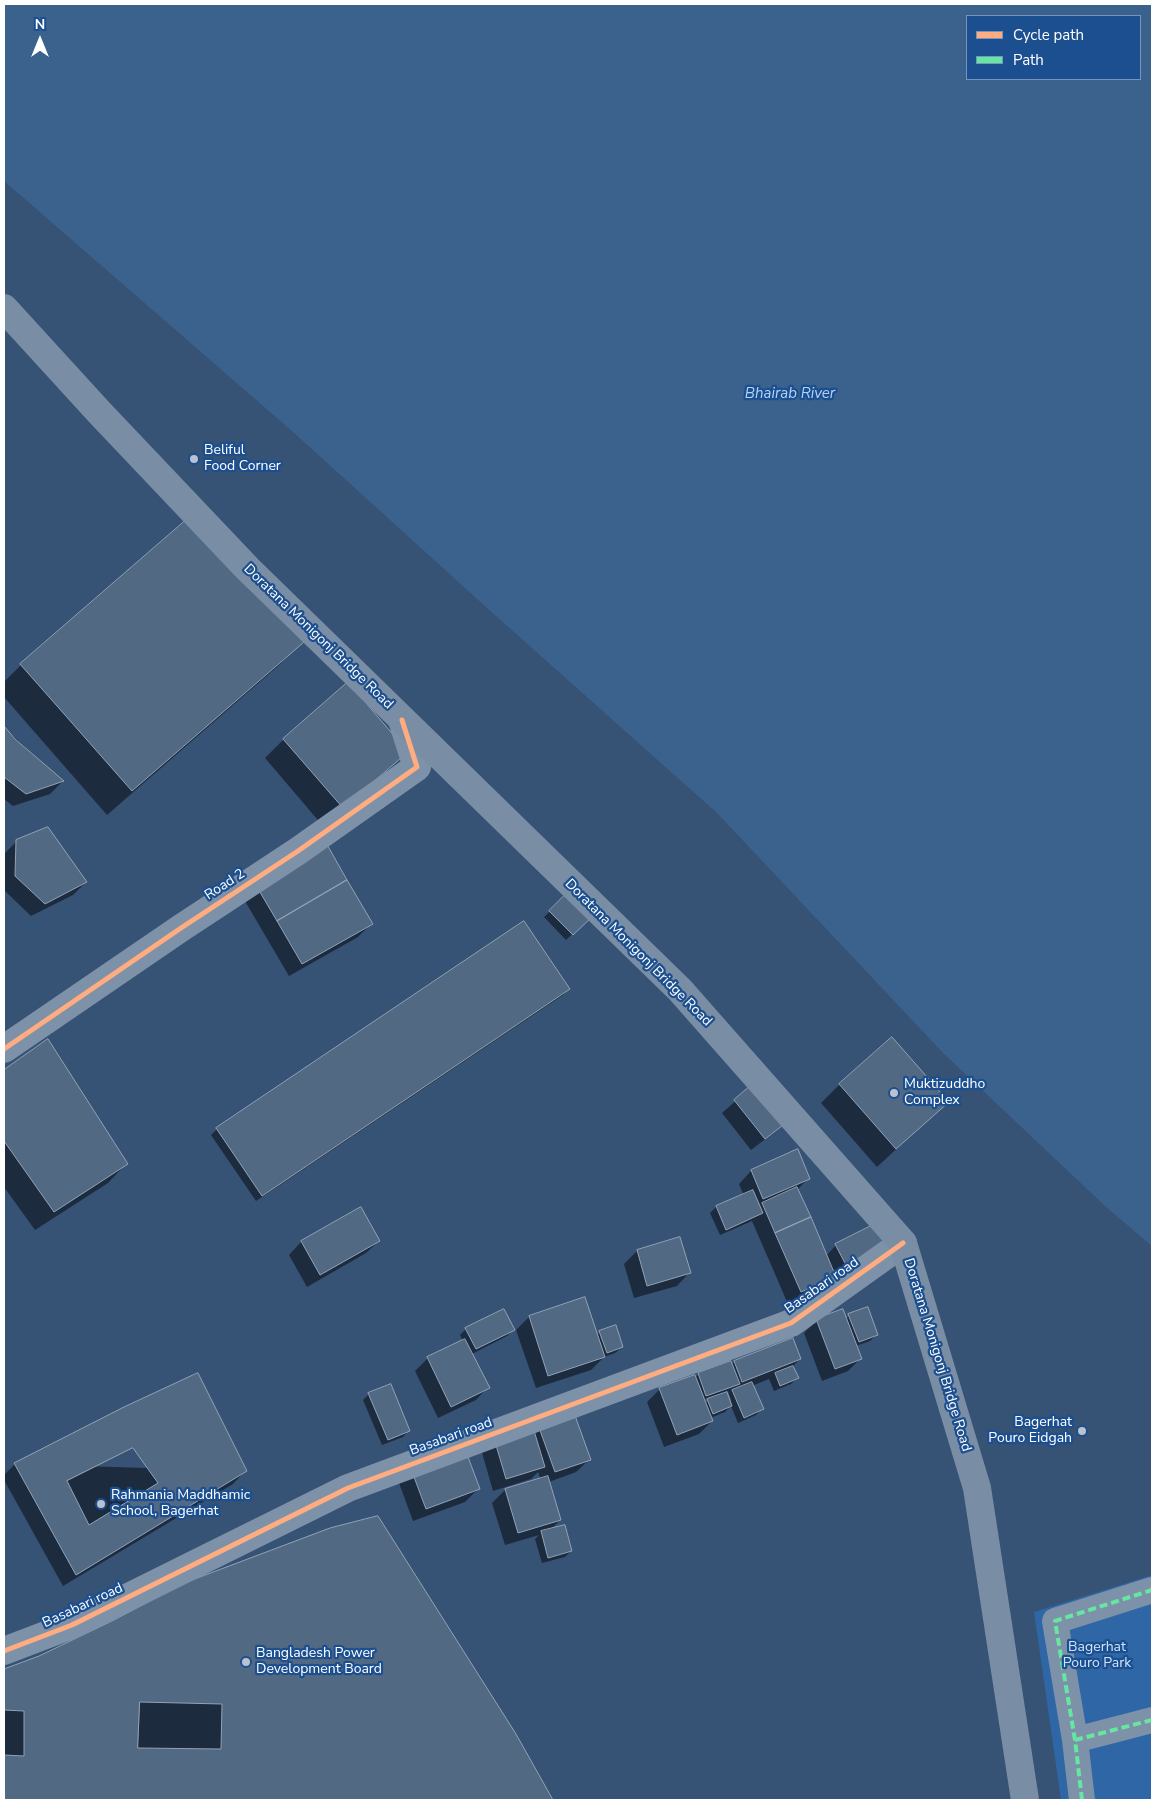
<!DOCTYPE html>
<style>
body{margin:0}
#map{position:relative;width:1156px;height:1804px;overflow:hidden;background:#365274;font-family:"Nunito Sans",sans-serif}
canvas{display:block}
.frame{position:absolute;inset:0;border:5px solid #fff;pointer-events:none}
.legend{position:absolute;left:966px;top:15px;width:175px;height:65px;box-sizing:border-box;background:#1b4f8f;border:1px solid #7695bc;margin:0;padding:6px 9px;list-style:none;font-size:15px;color:#fff}
.legend li{display:flex;align-items:center;gap:10px;height:25px}
.legend b{width:25px;border:1px solid #7695bc}
.north{position:absolute;left:15px;top:15px;width:50px;height:50px;-webkit-text-stroke:4px #1b4f8f;paint-order:stroke;rotate:0deg;font-size:14px;font-weight:700;line-height:20px;text-align:center;color:#fff}
.north::after{content:'';display:block;margin:auto;width:18px;height:22px;background:#fff;clip-path:polygon(50% 0,100% 100%,50% 72%,0 100%)}
</style>
<div id="map">
<canvas width="1156" height="1804"></canvas>
<div class="frame"></div>
<ul class="legend">
<li><b style="height:6px;background:#ffac80"></b>Cycle path</li>
<li><b style="height:6px;background:#66e7a1"></b>Path</li>
</ul>
<div class="north">N</div>
</div>
<script>
const c = document.querySelector('canvas').getContext('2d');
c.lineJoin = 'round';
function fill(path, color) { c.fillStyle = color; c.fill(path, 'evenodd'); }
function stroke(path, color, width, dash) { c.strokeStyle = color; c.lineWidth = width; c.lineCap = dash ? 'butt' : 'round'; c.setLineDash(dash || []); c.stroke(path); }
function drawText(font, color, halo, rows, align = 'center') {
  c.font = font + ' "Nunito Sans",sans-serif'; c.lineWidth = 4.5; c.setLineDash([]); c.textBaseline = 'middle'; c.strokeStyle = halo; c.fillStyle = color; for (const [text, x, y, turn = 0] of rows) {
    c.save(); c.translate(x, y); c.rotate((+turn || 0) * Math.PI / 180); c.textAlign = isNaN(turn) ? turn : align; if (halo) c.strokeText(text, 0, 0); c.fillText(text, 0, 0); c.restore();
  }
}
fill(new Path2D(`
 M1152,1575V1800H1061L1034,1612Z`), '#2f66a5');
fill(new Path2D(`
 M4,4H1152V1246L1106,1207L944,1054L717,813L487,608L293,432L4,181ZM967,16H1140V79H967Z`), '#3b618d');
fill(new Path2D(`
 M302,642L278,666L107,815L4,697V682L21,665Z
 M4,728L63,781L50,794L13,806L4,799Z
 M284,739L406,751L388,770L323,826L265,758Z
 M17,841L86,882L73,895L31,916L4,890V854Z
 M255,883L371,924L358,937L289,976L242,896Z
 M569,893L591,916L566,940L544,917Z
 M569,989L563,995L256,1201L211,1135L217,1129Z
 M48,1041L126,1164L108,1183L35,1230L4,1187V1072Z
 M755,1084L785,1122L772,1134L751,1150L722,1113Z
 M840,1084L947,1102L877,1167L821,1103Z
 M797,1151L809,1178L797,1190L826,1256L836,1245L892,1243L822,1289L788,1304L752,1221L720,1235L710,1213L716,1207L744,1196L739,1184L751,1171Z
 M360,1208L379,1241L366,1253L307,1287L289,1255L301,1242Z
 M679,1238L689,1273L677,1286L634,1298L624,1264L637,1251Z
 M584,1299L597,1335L600,1332L622,1347L615,1353L604,1357L591,1370L536,1388L516,1330L529,1317Z
 M849,1316L877,1334L870,1341L856,1346L860,1359L848,1371L822,1381L804,1333L817,1320L846,1319Z
 M466,1329L513,1330L507,1336L472,1354L488,1387L476,1400L438,1418L415,1371L428,1358L463,1341L460,1335Z
 M792,1340L800,1359L792,1367L797,1378L791,1384L774,1391L769,1379L752,1386L762,1409L756,1415L738,1423L731,1406L725,1412L710,1418L712,1421L699,1434L664,1447L647,1402L660,1389L695,1378L698,1375L730,1363L731,1365L734,1362ZM728,1391L731,1400H729L725,1392ZM712,1397L705,1403L704,1400Z
 M369,1394L409,1430L403,1437L382,1445L363,1400Z
 M538,1423L589,1460L576,1472L549,1482L560,1520L550,1530L571,1551L565,1557L542,1563L535,1539L539,1535L505,1545L492,1503L505,1490L541,1480L538,1472L531,1479L493,1491L481,1449Z
 M464,1451L478,1489L465,1502L413,1521L399,1483Z
 M15,1464L245,1471L233,1484L63,1586L4,1480V1475Z
 M39,1657L515,1735L552,1800H4V1669Z`), '#0007');
const building = new Path2D(`
 M192,515L304,642L132,791L20,664Z
 M348,682L408,752L343,808L283,739Z
 M4,726L15,739L64,781L26,794L4,777Z
 M48,827L87,882L45,904L15,876L16,840Z
 M325,841L347,880L277,921L254,882Z
 M347,880L373,924L302,964L277,921Z
 M569,891L593,916L573,935L549,911Z
 M524,921L570,989L262,1196L216,1128Z
 M892,1037L949,1102L896,1149L839,1084Z
 M48,1039L128,1164L54,1212L4,1141V1070Z
 M755,1082L787,1122L765,1139L734,1100Z
 M798,1149L810,1179L763,1199L751,1170Z
 M797,1187L811,1217L775,1233L762,1203Z
 M753,1190L763,1213L726,1230L716,1206Z
 M361,1207L380,1241L320,1275L301,1241Z
 M811,1217L836,1277L801,1292L775,1233Z
 M881,1221L893,1244L847,1267L835,1244Z
 M680,1237L691,1273L647,1286L637,1250Z
 M585,1297L605,1357L548,1376L529,1316Z
 M868,1307L878,1335L859,1342L848,1314Z
 M504,1309L515,1330L476,1349L465,1328Z
 M843,1309L862,1359L835,1369L816,1319Z
 M616,1325L623,1347L607,1353L599,1331Z
 M793,1338L801,1359L742,1382L734,1361Z
 M465,1339L490,1388L451,1407L427,1357Z
 M731,1361L740,1384L706,1396L698,1373Z
 M793,1366L799,1378L780,1386L775,1373Z
 M198,1373L247,1471L76,1575L14,1463L124,1407Z
 M695,1375L713,1421L677,1435L659,1388Z
 M752,1382L764,1409L744,1418L732,1390Z
 M391,1384L410,1431L388,1440L368,1393Z
 M727,1392L732,1406L713,1414L707,1399Z
 M573,1410L591,1460L555,1472L537,1422Z
 M532,1424L545,1467L506,1479L493,1435Z
 M133,1448L158,1483L89,1525L67,1481Z
 M465,1449L480,1489L426,1509L411,1469Z
 M548,1476L561,1520L518,1533L505,1489Z
 M378,1516L516,1734L553,1800H4V1669L39,1656L114,1620L184,1583L330,1528Z
 M565,1525L572,1551L548,1558L541,1531Z
 M140,1702L222,1704L221,1749L138,1748Z
 M4,1710L24,1711V1756L4,1755Z`);
fill(building, '#526984');
stroke(building, '#92a2b6', 1);
stroke(new Path2D(`
 M1075,1740L1152,1720
 M1082,1800L1075,1740L1055,1621L1152,1590`), '#7d92a8', 26);
stroke(new Path2D(`
 M4,1049L181,928L298,851L417,767L402,720
 M4,1651L72,1625L348,1488L791,1323L903,1243`), '#7d92a8', 28);
stroke(new Path2D(`
 M4,308L99,412L247,568L680,990L903,1243L977,1488L1025,1800`), '#798da4', 28);
stroke(new Path2D(`
 M1075,1740L1152,1720
 M1082,1800L1075,1740L1055,1621L1152,1590`), '#66e7a1', 4, [8, 4]);
stroke(new Path2D(`
 M4,1049L181,928L298,851L417,767L402,720
 M4,1651L72,1625L348,1488L791,1323L903,1243`), '#ffac80', 5);
for (const [x, y, r, color] of [
 [194,459,5,"#b9c2ce"],
 [894,1093,5,"#b9c2ce"],
 [1082,1431,5,"#b9c2ce"],
 [101,1504,5,"#b9c2ce"],
 [246,1662,5,"#b9c2ce"]
]) { const dot = new Path2D(); dot.arc(x, y, r, 0, 2 * Math.PI); c.fillStyle = color; c.fill(dot); stroke(dot, '#1b4f8f', 2); }
drawText('14px', '#fff', '#1b4f8f', [
 ["Beliful",204,451],
 ["Food Corner",204,467],
 ["Muktizuddho",904,1085],
 ["Complex",904,1101],
 ["Bagerhat",1072,1423,"right"],
 ["Pouro Eidgah",1072,1439,"right"],
 ["Rahmania Maddhamic",111,1496],
 ["School, Bagerhat",111,1512],
 ["Bangladesh Power",256,1654],
 ["Development Board",256,1670]
], 'left');
drawText('14px', '#fff', '#1b4f8f', [
 ["Doratana Monigonj Bridge Road",318,637,44],
 ["Road 2",225,885,-33],
 ["Doratana Monigonj Bridge Road",638,953,45],
 ["Basabari road",822,1286,-35],
 ["Doratana Monigonj Bridge Road",937,1355,73],
 ["Basabari road",451,1437,-20],
 ["Basabari road",83,1606,-25]
]);
drawText('14px', '#cfe3fa', '#1b4f8f', [
 ["Bagerhat",1097,1648],
 ["Pouro Park",1097,1664]
]);
drawText('italic 15px', '#b5d3f5', '#1b4f8f', [
 ["Bhairab River",790,394]
]);
</script>
